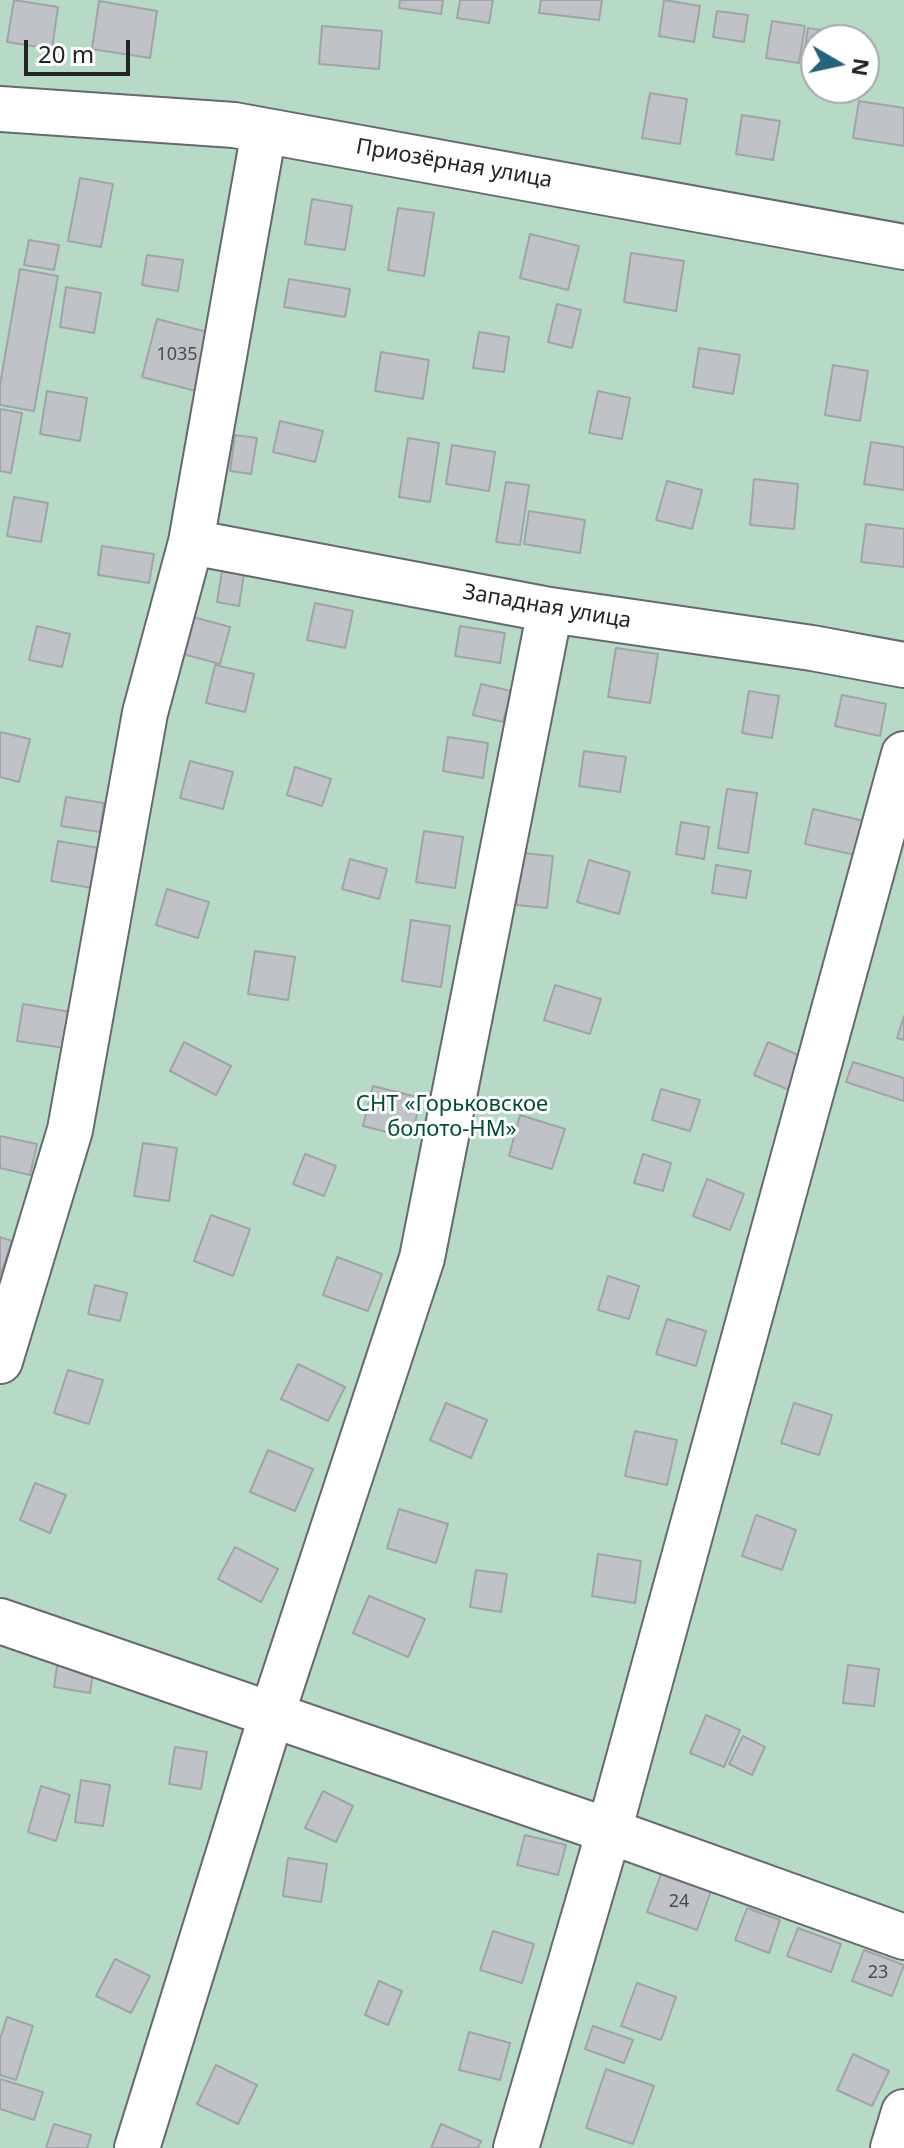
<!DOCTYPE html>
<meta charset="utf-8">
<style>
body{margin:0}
#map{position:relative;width:904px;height:2148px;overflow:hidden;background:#eff4f9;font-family:"Noto Sans",sans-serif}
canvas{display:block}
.north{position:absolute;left:800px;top:24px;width:80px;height:80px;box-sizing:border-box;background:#fff;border:2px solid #a7a7a8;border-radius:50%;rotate:99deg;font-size:22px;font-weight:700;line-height:32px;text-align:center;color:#222426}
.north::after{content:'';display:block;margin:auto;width:28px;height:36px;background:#27627b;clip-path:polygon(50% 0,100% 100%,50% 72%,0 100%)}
.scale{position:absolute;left:24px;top:40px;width:106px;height:36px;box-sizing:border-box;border:4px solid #222426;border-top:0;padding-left:10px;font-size:24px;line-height:28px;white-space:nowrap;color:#222426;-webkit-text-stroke:6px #fff;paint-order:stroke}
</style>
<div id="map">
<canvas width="904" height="2148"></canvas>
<div class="north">N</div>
<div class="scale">20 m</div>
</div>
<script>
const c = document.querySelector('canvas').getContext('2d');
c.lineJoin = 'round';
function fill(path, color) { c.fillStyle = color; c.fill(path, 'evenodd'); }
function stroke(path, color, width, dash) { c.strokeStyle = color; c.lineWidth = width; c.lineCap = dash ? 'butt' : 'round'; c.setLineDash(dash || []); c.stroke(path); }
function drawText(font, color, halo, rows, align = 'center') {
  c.font = font + ' "Noto Sans",sans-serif'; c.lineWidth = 6; c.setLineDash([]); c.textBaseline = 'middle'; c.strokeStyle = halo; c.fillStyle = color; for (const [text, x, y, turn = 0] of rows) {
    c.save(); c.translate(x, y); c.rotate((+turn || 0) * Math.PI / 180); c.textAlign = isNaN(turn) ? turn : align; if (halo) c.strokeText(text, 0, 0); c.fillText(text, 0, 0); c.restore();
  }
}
fill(new Path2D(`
 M0,0H904V2148H0ZM816,40H864V88H816Z`), '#b6dac6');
const building = new Path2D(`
 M14,0L58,7L52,49L7,42Z
 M400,0H443L441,14L399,8Z
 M460,0H493L489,23L457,18Z
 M541,0H602L599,20L539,13Z
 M664,0L700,6L694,42L659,36Z
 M99,1L157,11L150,58L92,49Z
 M717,11L748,15L744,42L713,37Z
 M772,21L805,26L799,63L766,58Z
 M322,26L382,31L379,69L319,64Z
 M808,28L841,33L840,40H816V70L802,68Z
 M650,93L687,99L680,144L642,138Z
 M859,101L904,108V146L853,138Z
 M742,115L780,121L773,160L736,154Z
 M80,178L113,184L101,247L68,241Z
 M312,199L352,206L345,250L305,244Z
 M398,208L434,213L424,276L388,270Z
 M530,234L579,246L568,290L520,278Z
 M29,240L59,245L54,270L24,265Z
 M631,253L684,261L676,311L624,302Z
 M147,255L183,260L178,291L142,285Z
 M20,269L58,276L34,411L0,405V385Z
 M289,279L350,289L345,317L284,307Z
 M66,287L101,293L94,333L60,327Z
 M557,304L581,310L572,348L548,342Z
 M157,319L211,333L196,391L142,377Z
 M479,332L509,337L504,372L473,368Z
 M699,348L740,355L733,394L693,387Z
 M381,352L429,360L423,399L375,391Z
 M833,365L868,371L860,421L825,415Z
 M47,391L87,398L80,441L40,434Z
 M598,391L630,398L622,439L589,433Z
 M0,409L22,413L11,473L0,471Z
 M280,421L323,431L315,462L273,452Z
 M235,435L257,438L251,474L230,471Z
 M408,438L439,443L430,502L399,497Z
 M871,442L904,447V490L864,484Z
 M452,445L495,452L489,491L446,484Z
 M754,479L798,484L794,529L750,525Z
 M667,481L702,490L692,529L656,520Z
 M506,482L529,485L520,545L496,542Z
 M14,497L48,503L41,542L7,536Z
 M529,511L585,520L580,553L524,544Z
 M866,524L904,529V567L861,562Z
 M102,546L154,554L149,583L98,575Z
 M222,571L244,574L239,606L217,602Z
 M315,603L353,611L345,648L307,640Z
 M193,617L230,627L220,664L183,654Z
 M37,626L70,634L62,667L29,660Z
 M460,626L505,633L500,663L455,656Z
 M616,648L658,654L650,703L608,697Z
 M215,665L254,674L245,712L206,703Z
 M481,684L511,691L503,722L473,715Z
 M749,691L779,696L772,738L742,733Z
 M842,695L886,704L880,736L835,726Z
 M0,732L30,739L19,782L0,777Z
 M448,737L488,743L483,778L443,771Z
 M584,751L626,757L620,792L579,786Z
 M190,761L233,772L223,809L180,798Z
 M295,767L331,779L322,806L287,795Z
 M727,789L757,793L748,853L718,848Z
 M66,797L104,803L100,832L61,826Z
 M813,809L864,821L856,855L805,844Z
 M681,822L709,827L704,859L676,854Z
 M424,831L463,837L455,888L416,882Z
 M58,841L99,848L92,888L51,881Z
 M523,853L553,856L547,908L516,905Z
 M350,859L387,869L379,899L342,889Z
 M589,860L630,872L619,914L577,902Z
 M716,865L751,871L746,898L712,893Z
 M167,889L209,902L198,938L156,925Z
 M411,920L450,926L441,987L402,981Z
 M255,951L295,957L288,1000L248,994Z
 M555,985L601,999L590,1034L544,1020Z
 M23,1004L71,1012L65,1048L17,1041Z
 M904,1016V1040L897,1038Z
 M184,1042L231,1066L216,1095L170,1071Z
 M768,1042L803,1057L789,1090L754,1075Z
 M853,1062L904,1078V1101L846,1082Z
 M373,1086L421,1098L411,1138L363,1126Z
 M661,1089L700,1100L690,1131L652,1120Z
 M520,1115L565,1129L552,1169L509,1156Z
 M0,1136L37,1144L30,1175L0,1168Z
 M143,1143L177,1148L169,1201L134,1196Z
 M305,1154L336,1166L324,1196L293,1184Z
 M643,1154L671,1163L663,1191L634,1183Z
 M707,1179L744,1194L730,1230L693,1216Z
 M211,1215L250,1229L233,1276L194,1261Z
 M0,1237L12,1241L0,1276Z
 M337,1257L382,1274L368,1311L323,1295Z
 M608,1276L639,1286L629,1319L598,1310Z
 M95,1285L127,1293L120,1321L88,1314Z
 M667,1319L706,1331L696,1366L656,1354Z
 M298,1364L345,1387L328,1421L281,1399Z
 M68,1370L103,1380L89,1424L54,1413Z
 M446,1403L487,1420L471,1458L430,1440Z
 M794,1403L832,1415L819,1455L781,1443Z
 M635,1431L677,1440L667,1485L625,1476Z
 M268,1450L313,1469L295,1511L250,1492Z
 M35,1483L66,1495L50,1533L20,1520Z
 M399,1509L448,1524L436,1563L387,1548Z
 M756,1515L796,1530L782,1570L742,1556Z
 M235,1547L278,1569L261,1602L218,1579Z
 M598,1554L641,1561L635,1603L592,1596Z
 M476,1570L507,1574L501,1612L470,1607Z
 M369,1596L425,1619L408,1657L353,1633Z
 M58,1660L94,1666L90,1693L54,1687Z
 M848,1665L879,1669L874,1706L843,1703Z
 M706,1715L740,1730L724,1767L690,1753Z
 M743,1736L765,1747L752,1775L729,1764Z
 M175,1747L207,1752L201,1789L169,1784Z
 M81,1780L110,1785L103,1826L75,1822Z
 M41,1786L70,1795L56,1841L28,1832Z
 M323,1791L353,1806L336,1842L305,1828Z
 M525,1835L566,1845L558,1875L517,1865Z
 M288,1858L327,1864L321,1902L283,1896Z
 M661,1874L711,1891L697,1930L647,1912Z
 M747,1908L780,1920L769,1953L735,1940Z
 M798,1928L841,1944L831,1972L787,1956Z
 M493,1931L534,1944L522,1983L480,1970Z
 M864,1950L904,1965L892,1996L852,1981Z
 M115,1959L150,1976L131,2013L96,1996Z
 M379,1981L402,1991L388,2025L365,2015Z
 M637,1983L676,1997L661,2040L621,2026Z
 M7,2017L33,2026L16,2080L0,2075V2039Z
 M593,2026L633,2040L624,2063L585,2049Z
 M469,2032L510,2043L500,2080L459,2070Z
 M853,2054L889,2071L872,2106L837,2090Z
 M216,2065L257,2085L238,2124L197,2104Z
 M606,2069L654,2086L633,2144L586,2128Z
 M0,2079L43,2092L34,2120L0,2109Z
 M54,2124L91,2135L87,2148H46Z
 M441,2124L481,2141L478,2148H431Z`);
fill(building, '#bfc3c8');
stroke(building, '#a0a4a9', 2);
const minor = new Path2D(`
 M0,109L234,125L904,247
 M191,542L550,610L812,648L904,665
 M0,1361L70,1130L145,713L191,542L264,131
 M0,1621L609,1831L904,1937
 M137,2148L271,1717L422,1258L550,610
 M516,2148L609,1831L904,754
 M893,2148L904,2112`);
stroke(minor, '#66696e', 48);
stroke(minor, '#fff', 44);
drawText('18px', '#494c4e', null, [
 ["1035",177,355],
 ["24",679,1902],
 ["23",878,1973]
]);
drawText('22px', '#222426', '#fff', [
 ["Приозёрная улица",454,164,10],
 ["Западная улица",547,607,10]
]);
drawText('22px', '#004e31', '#fff', [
 ["СНТ «Горьковское",452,1105],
 ["болото-НМ»",452,1130]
]);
</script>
